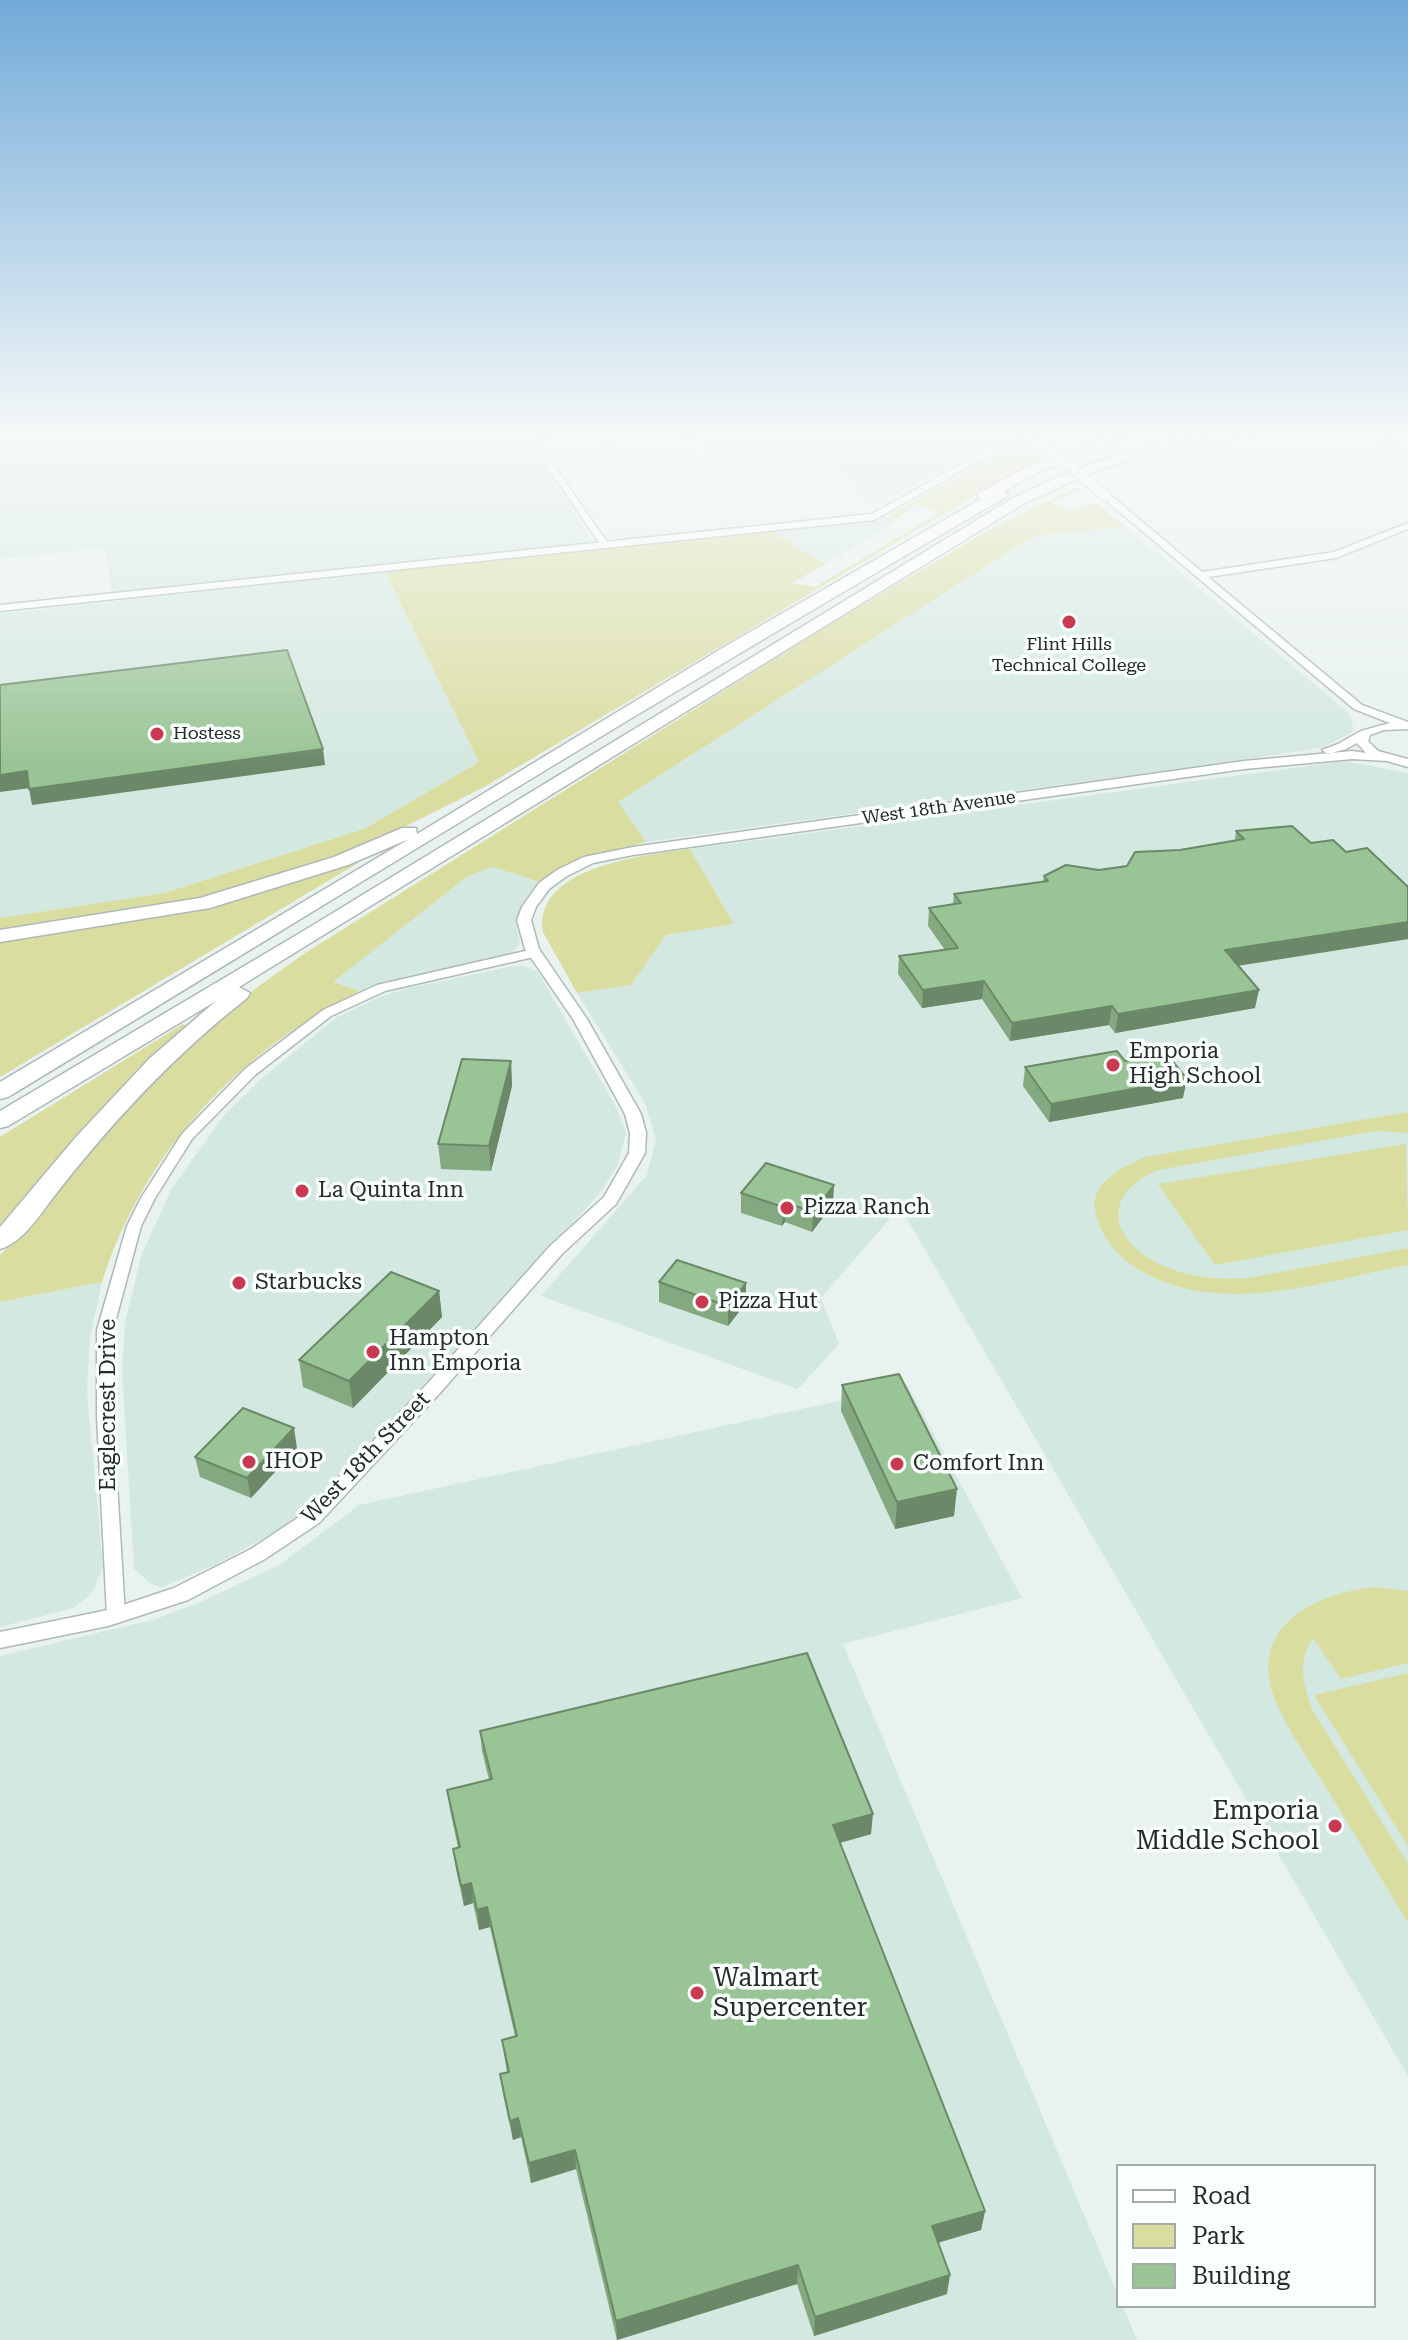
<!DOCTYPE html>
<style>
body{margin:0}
#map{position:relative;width:1408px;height:2340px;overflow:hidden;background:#e8f2ef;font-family:"Roboto Serif",serif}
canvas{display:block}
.legend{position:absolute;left:1116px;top:2164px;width:260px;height:144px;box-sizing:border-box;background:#f8fffc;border:2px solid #a4aaa8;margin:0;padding:10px 14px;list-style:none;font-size:24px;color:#262a29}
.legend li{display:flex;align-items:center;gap:16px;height:40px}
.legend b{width:40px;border:2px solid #a4aaa8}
</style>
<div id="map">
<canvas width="1408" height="2340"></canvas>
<ul class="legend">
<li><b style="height:10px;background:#fff"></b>Road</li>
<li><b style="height:22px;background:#dadda0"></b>Park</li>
<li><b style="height:22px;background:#99c495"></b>Building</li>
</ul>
</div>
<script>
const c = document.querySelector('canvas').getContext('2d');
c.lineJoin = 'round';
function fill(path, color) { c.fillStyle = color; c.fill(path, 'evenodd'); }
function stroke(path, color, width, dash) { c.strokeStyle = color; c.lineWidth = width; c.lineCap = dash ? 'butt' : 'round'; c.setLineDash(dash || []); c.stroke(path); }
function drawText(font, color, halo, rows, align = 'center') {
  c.font = font + ' "Roboto Serif",serif'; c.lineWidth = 7; c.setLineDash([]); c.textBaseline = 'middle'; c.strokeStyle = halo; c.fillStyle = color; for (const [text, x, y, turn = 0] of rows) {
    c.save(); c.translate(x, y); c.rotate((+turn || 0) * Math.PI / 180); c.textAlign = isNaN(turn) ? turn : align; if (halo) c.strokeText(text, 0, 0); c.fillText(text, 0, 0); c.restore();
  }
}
fill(new Path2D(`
 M0,438H529L592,541L583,545L112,593L105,548L0,559Z
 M550,438H1005L873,506L818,450L711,459L693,438L608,444L552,441Z
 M888,516L897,518L889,526L825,564L772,532L864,522Z
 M1125,526L1350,714L1354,731L1324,747L1248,759L646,842L617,802L1033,536Z
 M385,572L479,762L364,829L164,893L0,918V614Z
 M1345,761L1408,773V2076L900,1207L821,1298L839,1344L798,1389L541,1296L647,1175L656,1139L645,1103L577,993L631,985L666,935L734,924L690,849Z
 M493,866L540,882L529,893L519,913L516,925L520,942L514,952L506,956L409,976L360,991L332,982L468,876Z
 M513,966H525L538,972L616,1107L626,1132L618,1165L600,1193L317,1501L291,1523L217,1564L162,1587L151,1584L134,1569L122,1370L125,1324L141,1256L171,1190L224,1115L261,1079L337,1017L382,996L409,988Z
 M102,1282L90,1338L87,1391L103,1567L92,1593L73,1608L0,1627V1302Z
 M908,1386L1022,1598L843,1644L1118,2295V2306H1123L1137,2340H0V1656L156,1619L205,1600L279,1565L359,1505Z`), '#d4e8e2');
fill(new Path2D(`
 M1018,442L1029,447L1024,450L1045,460L979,493L484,787L380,839L343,855L206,898L0,931V918L164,893L364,829L479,762L385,572L772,532L825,564L792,583L815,587L941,512L915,504L897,518L888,516Z
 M1076,487L1080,490L1051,503L1073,510L1096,503L1125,526L1033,536L618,802L646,842L585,858L540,882L493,867L468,876L333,982L360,991C239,1051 144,1151 102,1282L0,1302V1255C53,1203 92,1140 142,1085C187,1038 251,991 305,953L826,627L989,530Z
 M690,849L734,924L666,935L631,985L577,993L543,932C533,866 646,855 690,849Z
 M354,861L358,863L0,1077V942L152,918L229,901Z
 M183,1024L188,1026L114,1095L0,1232V1137Z
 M1408,1112V1133L1376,1131L1158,1170C1099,1195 1110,1242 1164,1266C1191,1278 1219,1280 1249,1278L1408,1248V1265C1322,1281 1224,1318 1141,1271C1118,1258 1100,1237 1095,1210C1090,1182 1125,1166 1145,1157Z
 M1406,1144L1408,1230L1215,1265L1158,1184Z
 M1375,1587L1408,1591V1663L1341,1679L1313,1638C1297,1662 1303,1685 1313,1711L1408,1864V1923C1382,1879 1355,1836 1329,1792C1310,1761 1287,1730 1274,1697C1248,1625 1317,1593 1375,1587Z
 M1408,1673V1846L1314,1695Z`), '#dadda0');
const minor = new Path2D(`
 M528,438H535L609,545L608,547H602Z
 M534,949L540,953L538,956L385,991L331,1016L255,1075L192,1139L155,1198L141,1226L113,1330V1417L125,1615L122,1620L116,1622L110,1620L107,1615L97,1417V1330L127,1226L141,1198L182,1134L245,1069L323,1010L377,985Z`);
const tertiary = new Path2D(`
 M1018,438H1034L1009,444L874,520L0,611V605L872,514L1004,440Z
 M1368,438H1378L1408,454V461Z
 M1103,494H1109L1202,572L1334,552L1408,523V529L1336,558L1208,577L1362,705L1408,722V729L1384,730L1370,735L1368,741L1378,751L1408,759V767L1387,761L1352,759L1244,769L633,855L593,863L567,876L549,889L536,907L531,920L539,949L587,1019L641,1114L646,1133L645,1153L616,1204L562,1254L440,1393L319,1523L265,1559L188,1600L108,1626L0,1648V1632L108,1610L174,1588L251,1549L305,1513L428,1383L550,1246L604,1197L629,1153L630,1133L625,1114L573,1019L525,949L517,920L522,907L539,883L557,870L584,857L633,847L1244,761L1352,751L1366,753L1357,743L1346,749L1328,754L1322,750L1338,744L1361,731L1390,723L1354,709L1103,498Z`);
const motorway = new Path2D(`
 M1110,438H1127L1043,470L1004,491L1008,494L1006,497C670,691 340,896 8,1097L0,1099V1082L409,839L348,865L210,908L0,942V930L200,898L334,857L402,828H416L417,834L729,644L981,499L977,496L979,493L1033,464Z
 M1181,438H1200L1090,473L1023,504L239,987L250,993L247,998C172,1057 110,1124 52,1199C39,1216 22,1243 0,1249V1227L76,1137L149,1059L216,1001L8,1126L0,1128V1111L305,930L1013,498L1080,467Z
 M1228,438H1249L1177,457L1170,453Z`);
stroke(minor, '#afb9b6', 3);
stroke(tertiary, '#afb9b6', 3);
stroke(motorway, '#afb9b6', 3);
fill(minor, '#fff');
fill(tertiary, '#fff');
fill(motorway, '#fff');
const tertiaryBridge = new Path2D(`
 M1041,442L1106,496`);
stroke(tertiaryBridge, '#afb9b6', 12, []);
stroke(tertiaryBridge, '#fff', 10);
fill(new Path2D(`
 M1236,831L1311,843L1346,852L1408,887V939L1238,966L1255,1008L1115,1033L1109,1025L1010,1041L982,999L922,1008L898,974L899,956L945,950L928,926L929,908L953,904L954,894L1043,882L1044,876L1127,866L1235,840Z
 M511,1061L512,1086L491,1171L441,1169L438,1144Z
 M1125,1061L1183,1098L1049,1122L1023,1086L1025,1067Z
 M741,1193L833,1204L812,1232L785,1222L782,1226L741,1213Z
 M659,1282L746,1303L728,1326L659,1302Z
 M439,1291L442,1317L353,1408L303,1387L299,1360Z
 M842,1385L954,1516L895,1529L841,1411Z
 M297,1448L251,1498L200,1477L195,1457Z
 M480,1731L871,1834L840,1843L985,2211L981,2230L938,2243L947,2294L814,2336L797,2284L617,2340L576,2169L531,2183L521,2137L513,2140L503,2094L500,2074L507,2073L502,2040L515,2036L490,1927L479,1930L473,1903L464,1906L456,1869L453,1849L458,1847L450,1810L447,1790L489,1780L482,1751Z`), '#84a980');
fill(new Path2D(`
 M323,749L325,765L32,805L29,789Z
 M27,771L30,788L0,792V775Z
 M1408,922V939L1222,968L1225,950Z
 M984,981L982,999L922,1008L923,990Z
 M1259,990L1255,1008L1115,1033L1118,1014Z
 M1112,1006L1109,1025L1010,1041L1012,1023Z
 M511,1061L512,1086L491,1171L489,1146Z
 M1187,1079L1183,1098L1049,1122L1051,1104Z
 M834,1185L833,1204L812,1232L813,1212Z
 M786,1203L785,1222L782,1226L783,1207Z
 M746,1283V1303L728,1326V1306Z
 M439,1291L442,1317L353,1408L349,1381Z
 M294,1428L297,1448L251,1498L247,1478Z
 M957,1489L954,1516L895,1529L897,1502Z
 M873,1814L871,1834L832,1845L833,1825Z
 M471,1883L473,1903L464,1906L461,1886Z
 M487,1907L490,1927L479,1930L477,1910Z
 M518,2118L521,2137L513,2140L510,2121Z
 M575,2150L576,2169L531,2183L529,2163Z
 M985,2211L981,2230L929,2245L932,2226Z
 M798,2265L797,2284L617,2340L616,2321Z
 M950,2275L947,2294L814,2336L815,2317Z`), '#6b8968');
const building = new Path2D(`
 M287,650L323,749L29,789L27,771L0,775V685Z
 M1292,826L1311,843L1333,840L1346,852L1367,848L1408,887V922L1225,950L1259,990L1118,1014L1112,1006L1012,1023L984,981L923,990L899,956L958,948L929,908L961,903L954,894L1048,881L1044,876L1066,865L1099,870L1127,866L1135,852L1180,850L1244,839L1236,831Z
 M1117,1051L1125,1061L1167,1054L1187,1079L1051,1104L1025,1067Z
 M462,1059L511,1061L489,1146L438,1144Z
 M766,1163L834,1185L813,1212L786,1203L783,1207L741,1193Z
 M677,1260L746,1283L728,1306L659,1282Z
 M391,1272L439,1291L349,1381L299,1360Z
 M899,1374L957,1489L897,1502L842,1385Z
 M243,1408L294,1428L247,1478L195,1457Z
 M807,1653L873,1814L833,1825L985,2211L932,2226L950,2275L815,2317L798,2265L616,2321L575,2150L529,2163L518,2118L510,2121L500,2074L509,2072L502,2040L517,2036L487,1907L477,1910L471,1883L461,1886L453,1849L460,1847L447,1790L492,1779L480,1731Z`);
fill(building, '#99c495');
stroke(building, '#6b8968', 2);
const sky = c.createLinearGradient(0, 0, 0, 765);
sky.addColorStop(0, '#72aad8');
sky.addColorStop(0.57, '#f5f9f8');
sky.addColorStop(1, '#f5f9f800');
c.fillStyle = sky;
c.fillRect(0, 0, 1408, 765);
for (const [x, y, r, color] of [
 [1069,622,8,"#c93951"],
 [157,734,8,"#c93951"],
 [1113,1065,8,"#c93951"],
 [302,1191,8,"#c93951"],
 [787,1208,8,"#c93951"],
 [239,1283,8,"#c93951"],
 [702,1302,8,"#c93951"],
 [373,1352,8,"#c93951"],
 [249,1462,8,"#c93951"],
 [897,1464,8,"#c93951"],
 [1335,1826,8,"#c93951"],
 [697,1993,8,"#c93951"]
]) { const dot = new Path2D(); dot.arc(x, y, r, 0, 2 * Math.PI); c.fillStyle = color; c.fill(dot); stroke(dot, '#f8fffc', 3); }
drawText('18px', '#262a29', '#f8fffc', [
 ["Flint Hills",1069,645],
 ["Technical College",1069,666],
 ["Hostess",173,734,"left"]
]);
drawText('18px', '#262a29', '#f8fffc', [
 ["West 18th Avenue",939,808,-8]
]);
drawText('22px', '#262a29', '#f8fffc', [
 ["Emporia",1129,1052],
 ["High School",1129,1077],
 ["La Quinta Inn",318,1191],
 ["Pizza Ranch",803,1208],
 ["Starbucks",255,1283],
 ["Pizza Hut",718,1302],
 ["Hampton",389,1339],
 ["Inn Emporia",389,1364],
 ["IHOP",265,1462],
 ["Comfort Inn",913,1464]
], 'left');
drawText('22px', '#262a29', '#f8fffc', [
 ["Eaglecrest Drive",109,1405,-90],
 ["West 18th Street",366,1458,-46]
]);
drawText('26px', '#262a29', '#f8fffc', [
 ["Emporia",1319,1811],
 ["Middle School",1319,1841],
 ["Walmart",713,1978,"left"],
 ["Supercenter",713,2008,"left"]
], 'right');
</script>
